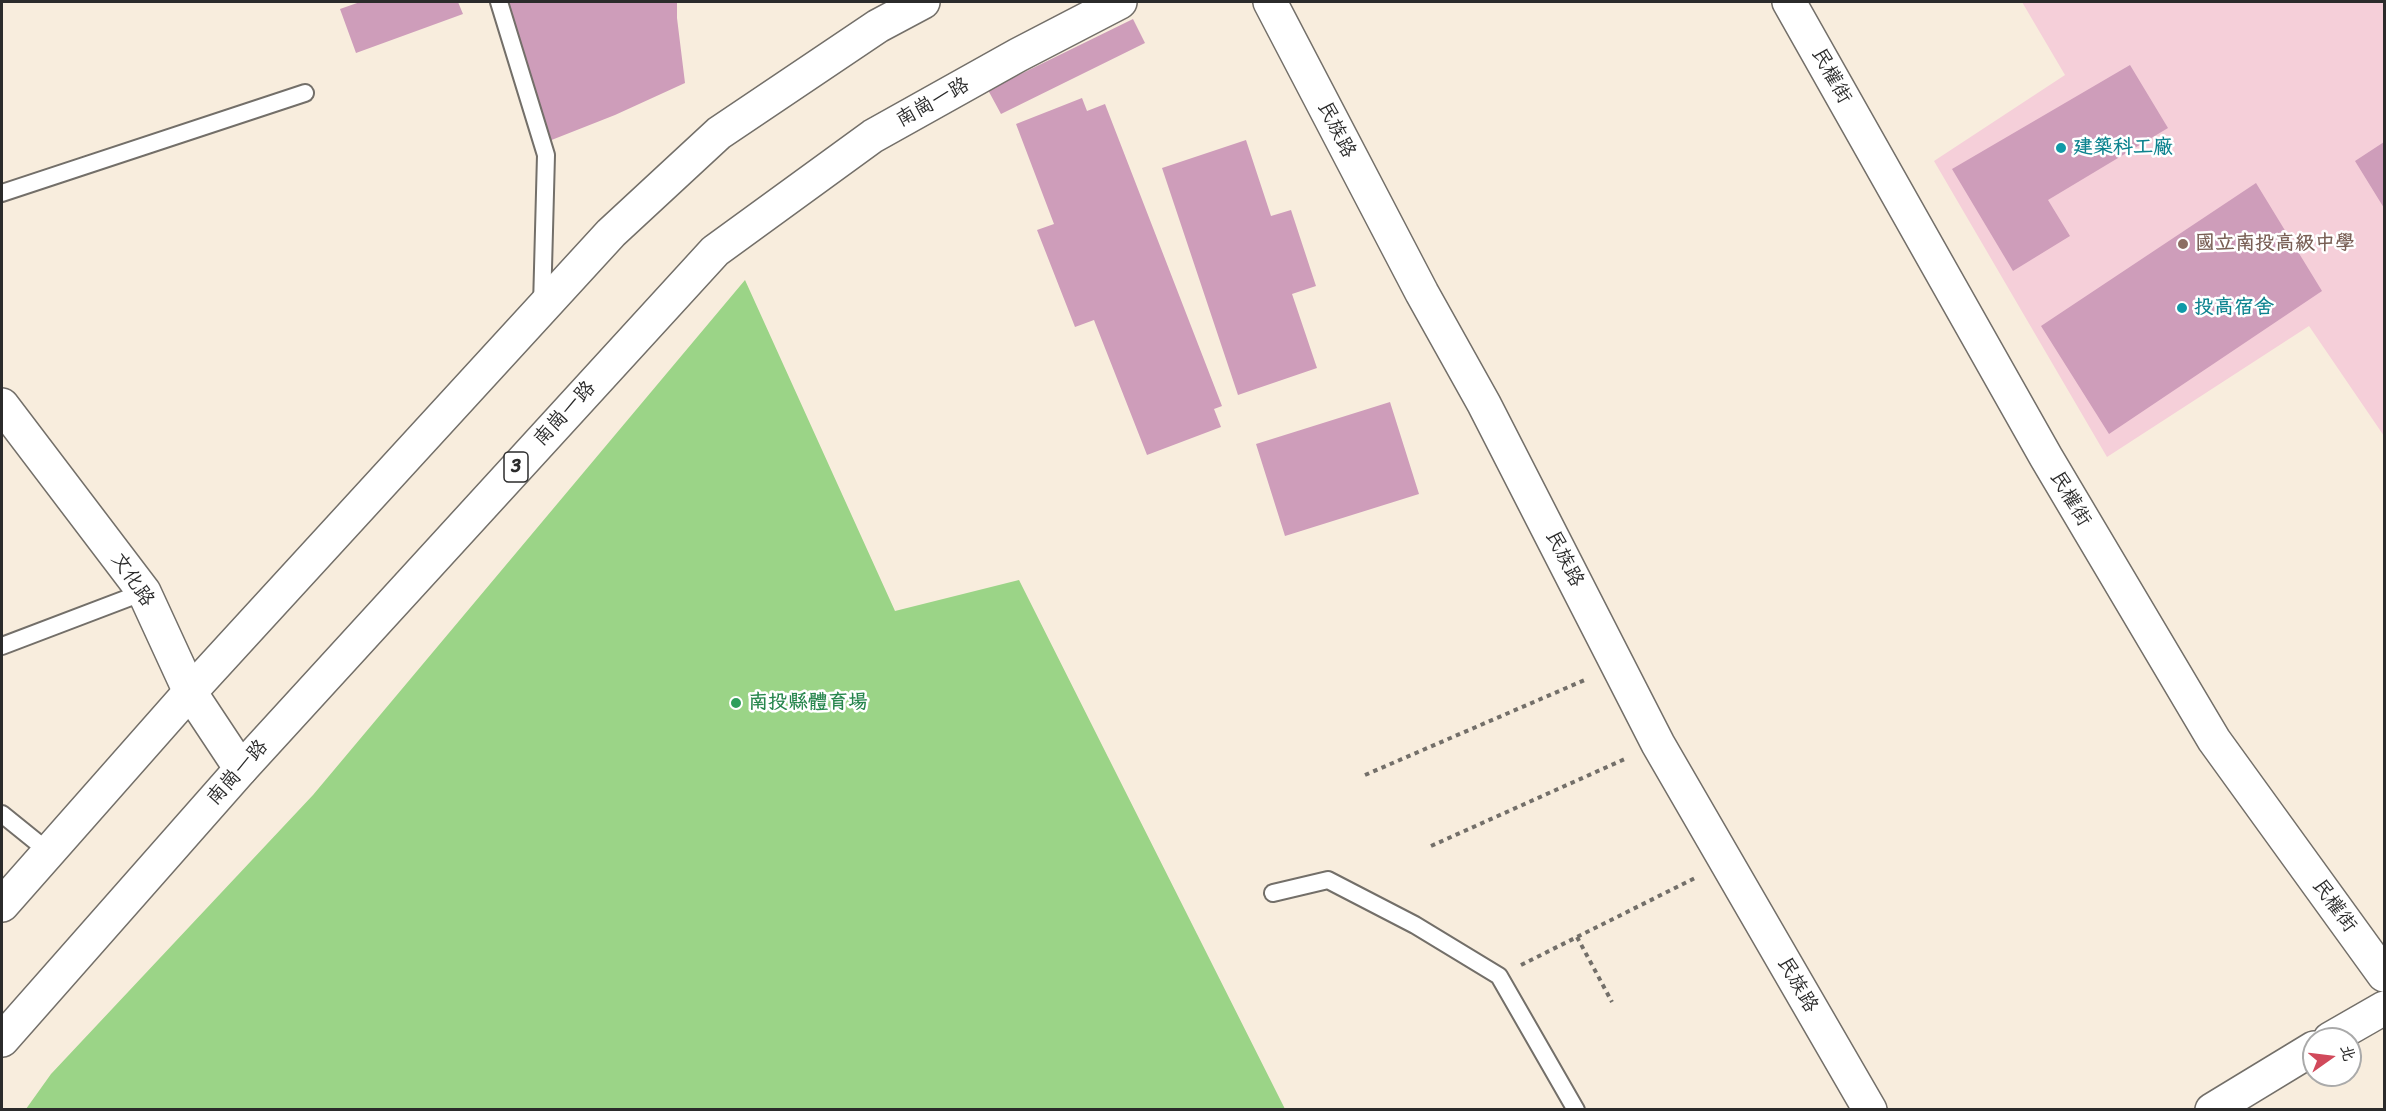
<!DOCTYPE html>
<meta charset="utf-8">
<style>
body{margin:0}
#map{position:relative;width:2386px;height:1111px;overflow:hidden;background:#f8eddd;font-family:Sriracha,"LXGW WenKai TC",sans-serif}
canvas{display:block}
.frame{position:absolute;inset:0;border:3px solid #2b2b2b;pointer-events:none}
.north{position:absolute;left:2302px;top:1027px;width:60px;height:60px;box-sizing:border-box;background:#fff;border:2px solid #aaa;border-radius:50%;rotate:76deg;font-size:16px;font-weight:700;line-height:24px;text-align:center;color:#2b2b2b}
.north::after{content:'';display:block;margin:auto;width:21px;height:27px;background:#d1495b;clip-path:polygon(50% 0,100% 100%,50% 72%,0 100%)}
</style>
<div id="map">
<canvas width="2386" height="1111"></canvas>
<div class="frame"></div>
<div class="north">北</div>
</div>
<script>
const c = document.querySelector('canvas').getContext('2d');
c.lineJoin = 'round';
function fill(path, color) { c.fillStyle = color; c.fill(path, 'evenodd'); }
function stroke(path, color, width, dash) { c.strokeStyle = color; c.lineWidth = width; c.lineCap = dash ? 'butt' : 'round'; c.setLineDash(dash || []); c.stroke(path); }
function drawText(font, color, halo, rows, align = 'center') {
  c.font = font + ' Sriracha,"LXGW WenKai TC",sans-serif'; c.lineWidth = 5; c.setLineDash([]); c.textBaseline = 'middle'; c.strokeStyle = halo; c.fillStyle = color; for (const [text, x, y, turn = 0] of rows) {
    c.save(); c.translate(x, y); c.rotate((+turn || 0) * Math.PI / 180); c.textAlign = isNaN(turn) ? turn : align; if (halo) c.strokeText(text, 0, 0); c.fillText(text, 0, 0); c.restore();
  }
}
fill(new Path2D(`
 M2022,2H2384V436L2309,326L2107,457L1934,161L2065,75Z`), '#f5cfd9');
fill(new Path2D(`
 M745,280L895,611L1019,580L1285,1109H26L51,1074L313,795Z`), '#9bd487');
fill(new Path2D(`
 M360,2H458L463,14L356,53L340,9Z
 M500,2H677V18L685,83L615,115L549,141Z
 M1133,19L1145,43L1001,114L988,90Z
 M2130,65L2168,128L2048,200L2070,236L2013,271L1952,169Z
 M1082,98L1087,111L1105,104L1222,406L1214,409L1221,427L1147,455L1094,320L1075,327L1037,230L1054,224L1016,124Z
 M1246,140L1271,216L1291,210L1316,286L1292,294L1317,368L1238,395L1162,168Z
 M2384,142V208L2355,161Z
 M2256,183L2322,291L2109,434L2041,326Z
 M1390,402L1419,494L1285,536L1256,444Z`), '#ce9dba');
const lane = new Path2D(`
 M499,2L546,155L542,306
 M2,193L305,93
 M2,646L144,592
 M2,814L49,852
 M1273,893L1328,880L1415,925L1499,976L1576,1110`);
const street = new Path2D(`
 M1789,2L2046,457L2214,740L2384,975
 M2330,1039L2384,1008
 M2212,1110L2314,1048`);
const secondary = new Path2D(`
 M1270,2L1422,293L1484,404L1658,744L1870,1110
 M2,405L144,592L190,692L241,769`);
const primary = new Path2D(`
 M2,905L190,692L611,233L719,133L878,26L923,2
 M2,1040L241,769L715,251L873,136L1018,55L1120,2`);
stroke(lane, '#736f69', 20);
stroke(street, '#736f69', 36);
stroke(secondary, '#736f69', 36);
stroke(primary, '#736f69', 36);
stroke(new Path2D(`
 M1365,775L1587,679
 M1431,846L1627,758
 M1577,937L1612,1002
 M1521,965L1697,877`), '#736f69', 4, [4.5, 4.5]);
stroke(lane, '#fff', 16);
stroke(street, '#fff', 33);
stroke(secondary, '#fff', 33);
stroke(primary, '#fff', 33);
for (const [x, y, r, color] of [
 [2061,148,6,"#0f9aa8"],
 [2183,244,6,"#8d6e63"],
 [2182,308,6,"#0f9aa8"],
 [736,703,6,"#2e9e5b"]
]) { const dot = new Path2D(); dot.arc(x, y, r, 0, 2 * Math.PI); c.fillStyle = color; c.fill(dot); stroke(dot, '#fff', 2); }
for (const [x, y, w] of [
 [516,467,24]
]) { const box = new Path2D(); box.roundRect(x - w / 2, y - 15, w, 30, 4.5); c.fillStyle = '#fff'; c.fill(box); stroke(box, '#2b2b2b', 1.5); }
drawText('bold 18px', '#2b2b2b', null, [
 ["3",516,467]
]);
drawText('20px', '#2b2b2b', '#fff', [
 ["民權街",1831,76,61],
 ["南崗一路",933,103,-29],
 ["民族路",1336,130,63],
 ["南崗一路",565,414,-47],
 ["民權街",2070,499,59],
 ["民族路",1564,559,63],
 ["文化路",132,580,56],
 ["南崗一路",238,773,-48],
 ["民權街",2334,906,54],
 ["民族路",1797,985,60]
]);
drawText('bold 20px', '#0d838f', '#fff', [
 ["建築科工廠",2073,148],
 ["投高宿舍",2194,308]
], 'left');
drawText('bold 20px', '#785e54', '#fff', [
 ["國立南投高級中學",2195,244]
], 'left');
drawText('bold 20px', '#27864d', '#fff', [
 ["南投縣體育場",748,703]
], 'left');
</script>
